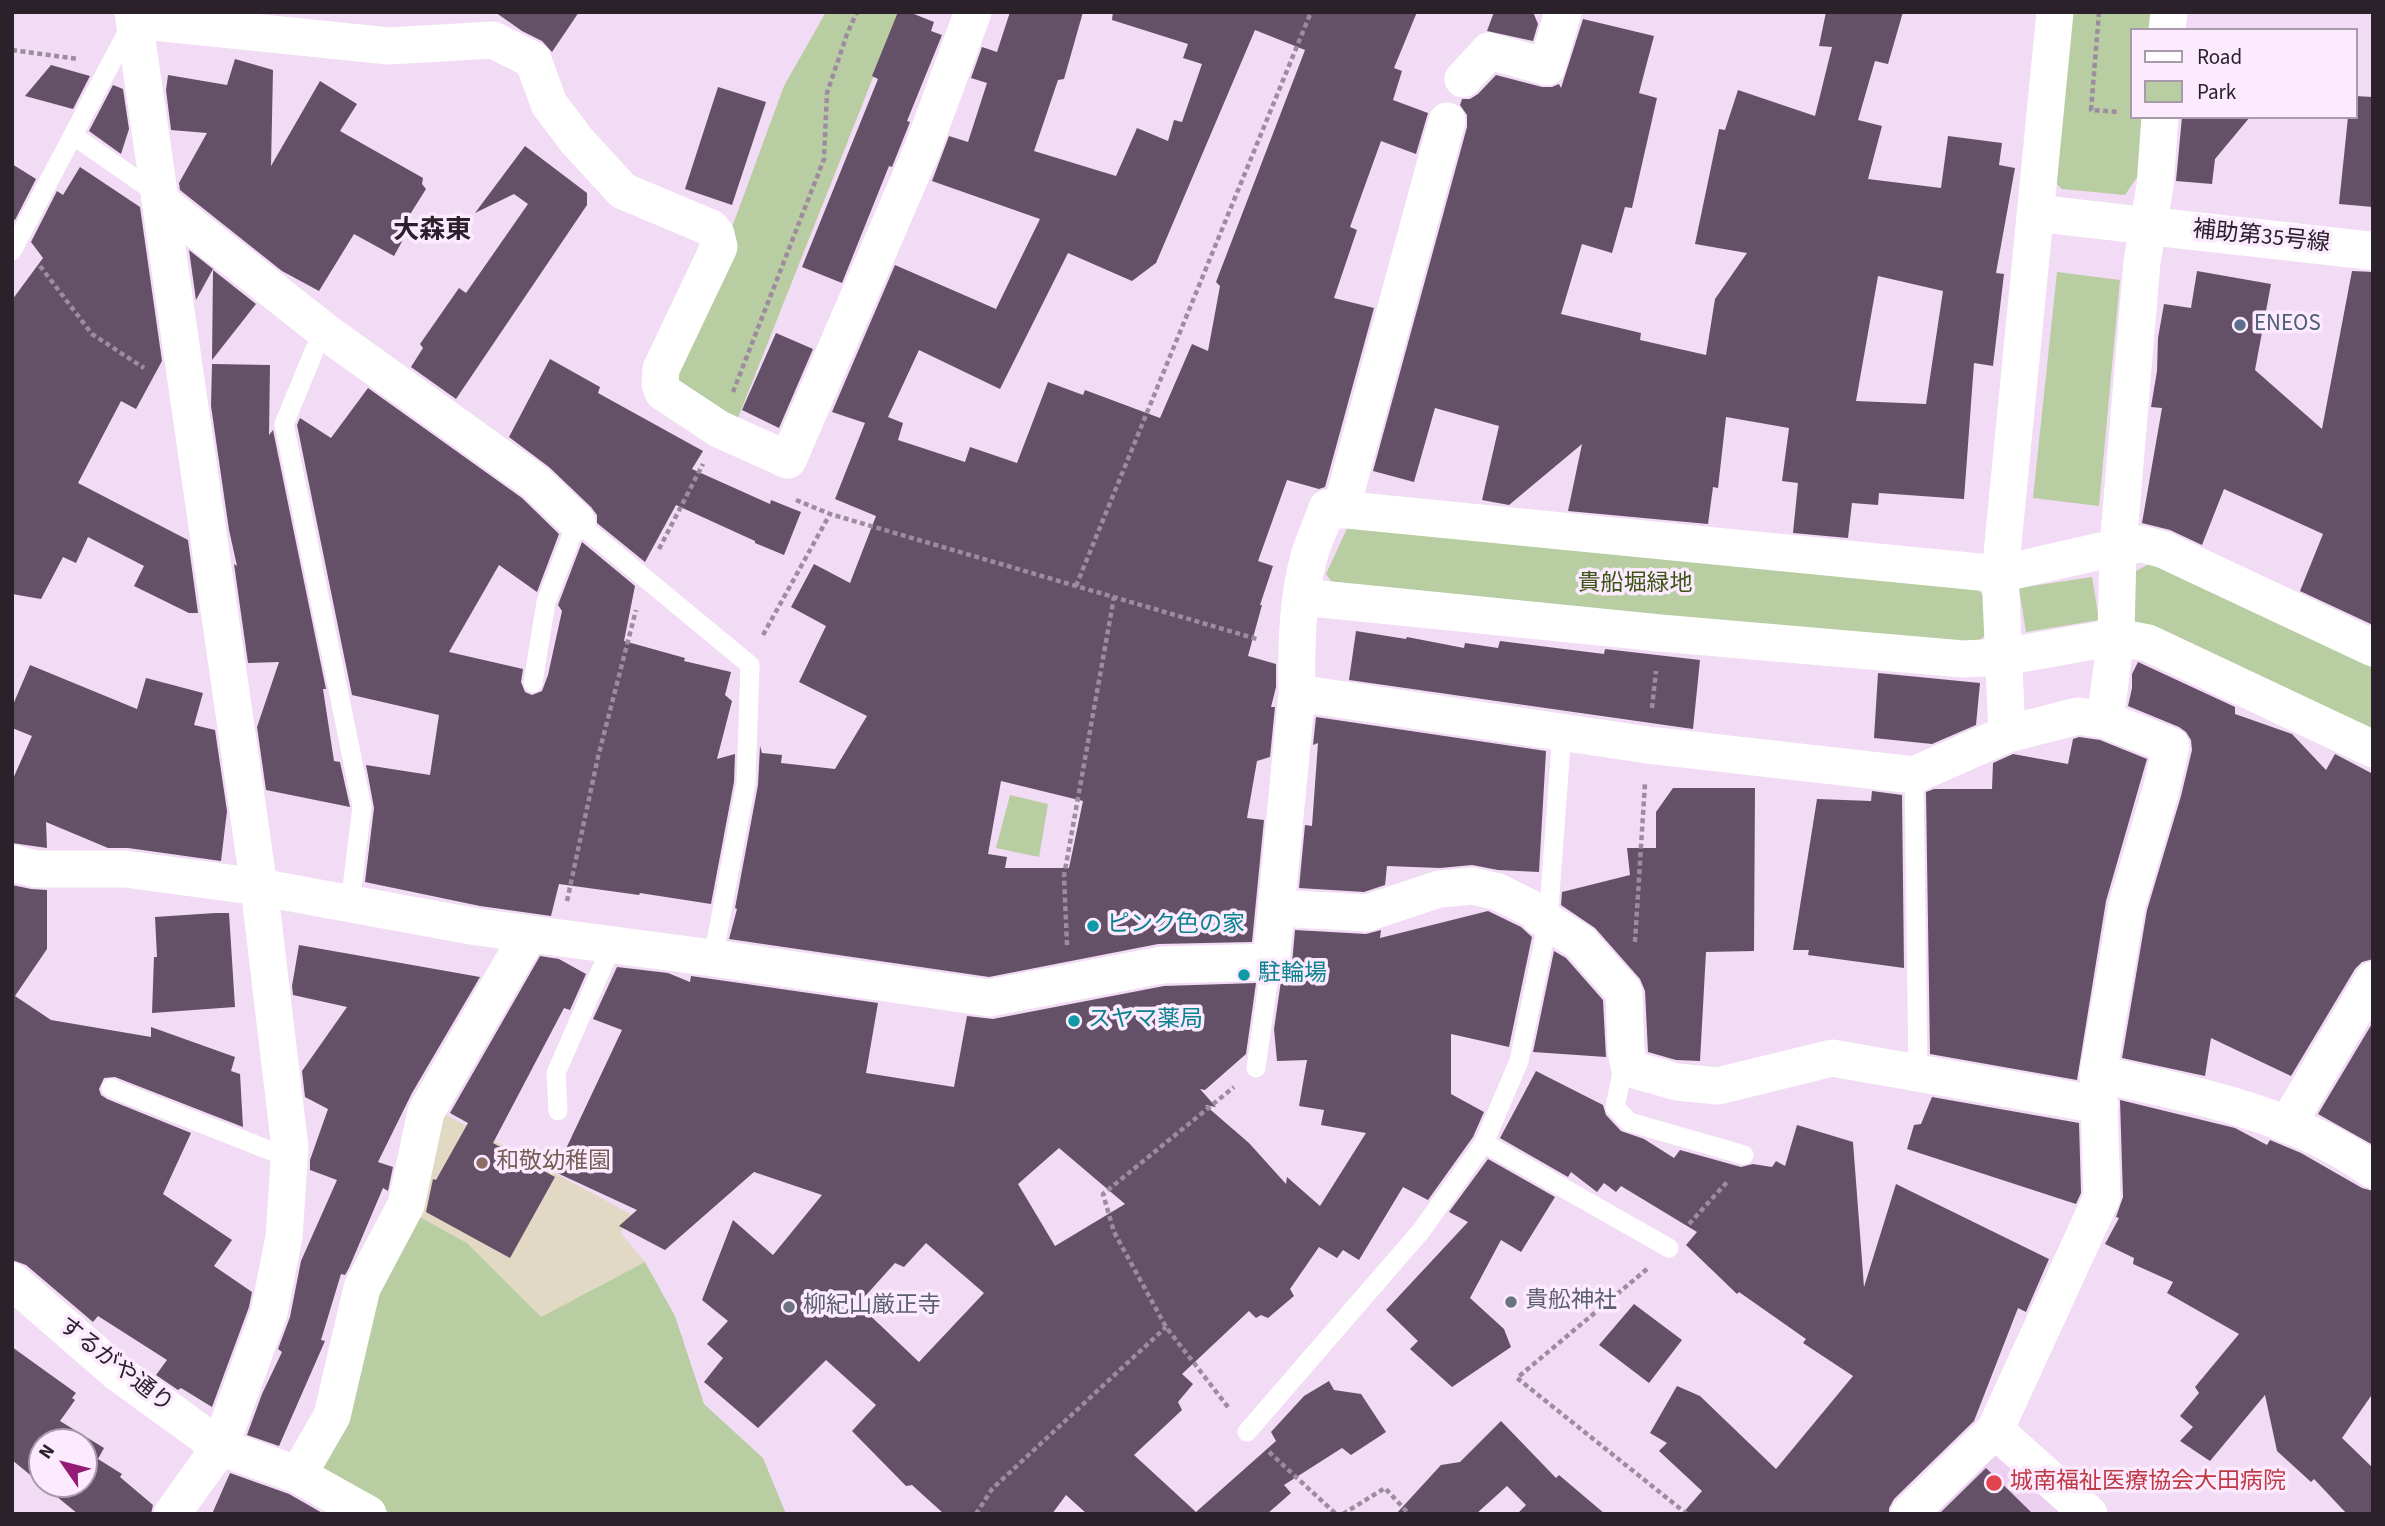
<!DOCTYPE html>
<meta charset="utf-8">
<style>
body{margin:0}
#map{position:relative;width:2385px;height:1526px;overflow:hidden;background:#f2dbf4;font-family:"Source Sans 3",sans-serif}
canvas{display:block}
.frame{position:absolute;inset:0;border:14px solid #2a212b;pointer-events:none}
.legend{position:absolute;left:2130px;top:28px;width:228px;height:91px;box-sizing:border-box;background:#fceafe;border:2px solid #a89aaa;margin:0;padding:9px 12px;list-style:none;font-size:21px;color:#2a212b}
.legend li{display:flex;align-items:center;gap:14px;height:35px}
.legend b{width:35px;border:2px solid #a89aaa}
.north{position:absolute;left:28px;top:1428px;width:70px;height:70px;box-sizing:border-box;background:#fceafe;border:2px solid #a89aaa;border-radius:50%;rotate:305deg;font-size:19px;font-weight:700;line-height:28px;text-align:center;color:#2a212b}
.north::after{content:'';display:block;margin:auto;width:24px;height:32px;background:#941b76;clip-path:polygon(50% 0,100% 100%,50% 72%,0 100%)}
</style>
<div id="map">
<canvas width="2385" height="1526"></canvas>
<div class="frame"></div>
<ul class="legend">
<li><b style="height:9px;background:#fff"></b>Road</li>
<li><b style="height:19px;background:#b8cda1"></b>Park</li>
</ul>
<div class="north">N</div>
</div>
<script>
const c = document.querySelector('canvas').getContext('2d');
c.lineJoin = 'round';
function fill(path, color) { c.fillStyle = color; c.fill(path, 'evenodd'); }
function stroke(path, color, width, dash) { c.strokeStyle = color; c.lineWidth = width; c.lineCap = dash ? 'butt' : 'round'; c.setLineDash(dash || []); c.stroke(path); }
function drawText(font, color, halo, rows, align = 'center') {
  c.font = font + ' "Source Sans 3","Noto Sans JP",sans-serif'; c.lineWidth = 7; c.setLineDash([]); c.textBaseline = 'middle'; c.strokeStyle = halo; c.fillStyle = color; for (const [text, x, y, turn = 0] of rows) {
    c.save(); c.translate(x, y); c.rotate((+turn || 0) * Math.PI / 180); c.textAlign = isNaN(turn) ? turn : align; if (halo) c.strokeText(text, 0, 0); c.fillText(text, 0, 0); c.restore();
  }
}
fill(new Path2D(`
 M1993,1453L2064,1514H1926Z`), '#ecd0f0');
fill(new Path2D(`
 M439,1111L636,1217L620,1232L645,1262L541,1317L467,1243L416,1215Z`), '#e1d9c4');
fill(new Path2D(`
 M826,12H899L734,428L670,378L731,230L784,86Z
 M2069,12H2163L2161,30H2131V117H2148L2140,173L2125,195L2062,189L2051,179Z
 M2057,272L2120,280L2099,506L2033,498Z
 M1350,522L1970,578L1985,598L1988,633L1972,647L1338,591L1326,574Z
 M2153,562L2373,661V733L2133,623L2136,571Z
 M2092,577L2099,620L2026,632L2019,588Z
 M1010,795L1048,804L1039,857L996,848Z
 M416,1215L467,1243L541,1317L645,1262L675,1316L704,1404L763,1458L786,1514H392L317,1471L364,1319Z`), '#b8cda1');
fill(new Path2D(`
 M495,12H579L552,52L542,41L522,31Z
 M898,12H909L934,22L931,31L942,35L907,121L910,122L892,167L889,166L842,283L802,267L878,79L872,76Z
 M1010,12H1083L1064,79L1058,80L1034,151L1116,176L1137,128L1168,141L1174,120L1182,122L1202,64L1183,58L1188,44L1112,20L1113,12H1417L1394,68L1402,71L1393,100L1428,113L1416,154L1381,141L1350,227L1357,230L1334,298L1374,308L1325,487L1319,489L1287,480L1258,561L1273,566L1260,605H1262L1248,656L1276,664V687L1271,707H1275L1270,757L1257,761L1247,818L1264,820L1252,942L1158,944L989,977L729,939L737,909L735,908L758,785L760,746L762,753L782,755L781,763L835,769L867,716L799,682L826,626L791,607L814,564L850,583L876,516L835,499L865,423L832,412L895,265L996,309L1040,219L932,181L949,136L968,142L987,83L971,78L982,47L997,52ZM1255,30L1305,50L1216,282L1220,286L1208,351L1192,344L1160,418L1085,390L1083,395L1048,382L1017,463L970,447L965,462L898,440L903,423L888,417L919,350L1000,389L1068,253L1132,281L1156,263ZM1001,781L1083,801L1069,868H1005L1007,857L988,854Z
 M1494,12H1533L1538,24L1533,41L1487,31Z
 M1826,12H1903L1888,64L1875,61L1858,120L1882,126L1868,179L1941,188L1948,136L2002,143L1999,165L2015,168L1996,273L2004,274L1993,366L1974,363L1964,499L1879,493L1878,505L1852,503L1848,538L1793,533L1798,483L1782,481L1789,428L1726,417L1718,488L1713,487L1708,524L1568,511L1582,444L1509,505L1482,500L1499,426L1435,408L1414,482L1373,471L1467,127V115L1460,105L1462,99H1470L1478,94L1496,75L1542,87H1552L1559,84L1561,88L1583,19L1654,36L1639,93L1657,98L1632,208L1625,207L1612,253L1582,244L1561,314L1641,333L1640,340L1706,355L1715,299L1747,253L1695,244L1719,129L1725,130L1738,90L1815,116L1832,47L1819,46ZM1878,276L1943,291L1926,404L1856,401Z
 M235,59L273,70L271,166L320,81L357,104L340,131L423,178L422,184L426,189L404,224L409,229L394,256L354,234L319,291L282,271L180,190L179,183L207,133L171,130L166,90L168,75L227,85Z
 M51,65L90,76L73,109L25,96Z
 M113,85L123,89L129,129L121,154L89,131Z
 M718,87L766,102L732,205L685,189Z
 M2355,96L2373,97V207L2339,204L2348,117H2355Z
 M2182,117H2250L2215,159L2212,184L2176,181Z
 M525,146L587,193V205L456,399L411,367L423,348L420,344L459,288L466,293L528,204L514,194L475,213Z
 M12,164L36,179L15,220L12,217Z
 M80,167L140,207L162,361L136,409L121,401L78,483L188,540L198,613H189L134,586L144,566L88,537L76,563L63,557L41,599L12,594V300L43,258L31,242L57,191L63,195Z
 M189,250L213,269L196,300Z
 M213,270L256,304L212,360Z
 M2197,271L2271,284L2255,370L2322,429L2352,271L2373,272V625L2300,591L2323,534L2224,489L2202,545L2170,530L2142,523L2162,408L2151,407L2157,371L2158,338L2164,304L2191,308Z
 M776,333L813,349L779,428L742,410Z
 M550,359L600,387L598,393L703,451L692,469L770,504L771,500L801,512L784,555L755,543V541L676,505L645,562L597,523V515L591,507L549,467L509,437Z
 M212,364L270,365L269,435L273,430L326,689H323L334,761L340,762L350,807L266,790L257,727L279,662L248,663L234,564L237,566L229,530L211,406Z
 M368,388L522,498L559,534L537,592L499,565L449,652L523,669L521,682L525,692L532,695L542,691L548,675L562,611L558,605L582,542L635,586L624,641L685,658L684,661L731,672L725,695L732,701L717,759L735,754L734,782L711,904L640,893L639,895L559,884L551,916L480,906L365,882L374,808L366,765L430,775L439,715L352,695L297,425L300,418L331,438Z
 M1356,631L1406,639L1407,637L1464,648L1465,643L1498,648L1500,641L1604,654L1605,649L1700,660L1693,729L1349,680Z
 M2138,662L2235,707V714L2292,734L2326,770L2335,754L2373,774V959L2362,962L2355,969L2291,1076L2211,1038L2205,1076L2122,1058L2147,910L2181,796L2192,750L2191,740L2186,732L2179,727L2128,706L2132,688V674Z
 M30,665L137,709L146,678L203,693L194,725L215,730L227,811L221,861L128,848H108L46,822L47,848L12,843V781L32,736L12,728V707Z
 M1878,673L1980,683L1976,725L1932,744L1874,738Z
 M1316,717L1546,751L1539,872L1498,870L1472,865L1440,868L1387,866L1385,885L1364,892L1299,888L1305,825L1312,826L1318,743L1313,745Z
 M2079,737L2100,740L2147,759L2106,901L2077,1080L1930,1054L1926,792L1934,789H1992L1993,763L2013,754L2068,764L2073,739Z
 M1673,788H1755L1754,951L1706,952L1700,1061L1676,1060L1648,1052L1645,991L1640,979L1595,928L1561,905L1562,892L1630,875L1627,848H1656V812Z
 M1872,791L1902,795L1904,968L1808,955L1809,950H1793L1817,799L1871,801Z
 M12,885L31,889L47,890V949L15,996L51,1020L151,1037V1027L235,1057L231,1071L240,1074L243,1127L115,1077L104,1078L99,1089L101,1095L107,1099L191,1133L163,1194L232,1240L214,1266L252,1292L249,1307L212,1407L181,1388L178,1390L156,1375L167,1360L98,1316L93,1322L26,1265L12,1260Z
 M1488,911L1521,927L1532,937L1509,1047L1451,1034V1094L1484,1112L1473,1137L1428,1200L1403,1187L1359,1260L1343,1250L1337,1258L1319,1247L1290,1289L1294,1296L1268,1318L1261,1315L1256,1318L1249,1311L1182,1374L1193,1384L1178,1402L1182,1410L1134,1455L1196,1512L1276,1441L1271,1432L1304,1396L1329,1381L1334,1390L1361,1394L1386,1432L1351,1455L1342,1448L1284,1485L1291,1493L1267,1514H1087L1066,1495L1052,1514H944L912,1485L906,1486L852,1431L876,1405L826,1360L758,1428L704,1382L723,1358L707,1344L728,1321L702,1300L733,1220L773,1255L822,1195L754,1172L665,1250L619,1226L637,1210L555,1172L622,1030L593,1019L617,967L668,973L690,982L691,976L878,1003L866,1073L954,1087L967,1016L993,1019L1164,986L1256,983L1246,1054L1205,1090L1200,1089L1216,1107L1205,1105L1249,1143L1286,1184L1287,1177L1320,1206L1366,1133L1321,1125L1324,1110L1299,1106L1307,1060L1277,1061L1274,1029L1281,981L1288,974L1292,964L1295,930L1366,934L1381,930L1380,938ZM1059,1148L1125,1204L1055,1246L1018,1184ZM926,1243L984,1293L919,1362L858,1304L895,1263L904,1267Z
 M215,913H229L235,1007L152,1013L154,957H157L155,917Z
 M299,945L480,977L412,1093L378,1162L393,1167L388,1191L383,1188L349,1268L345,1275L341,1274L321,1340L325,1341L279,1446L247,1435L262,1394L282,1352L278,1349L290,1317L301,1261L337,1180L310,1170V1160L328,1109L305,1097L302,1071L347,1007L293,995L292,986Z
 M1554,951L1566,958L1603,1000L1606,1057L1533,1052Z
 M540,956L559,959L586,974L570,1010L564,1008L493,1143L555,1177L510,1258L426,1212L433,1179L436,1180L468,1123L450,1113Z
 M2373,1022V1145L2318,1114Z
 M1536,1071L1603,1105L1606,1115L1621,1131L1644,1139L1674,1158L1680,1150L1741,1167L1753,1164L1772,1167L1776,1161L1785,1166L1797,1125L1853,1142L1864,1287L1896,1184L2049,1259L2026,1312L2018,1308L1974,1421L1894,1499L1889,1508V1514H1682L1702,1491L1659,1451L1667,1443L1650,1433L1677,1386L1700,1396L1776,1469L1853,1376L1803,1343L1806,1339L1739,1292L1737,1294L1686,1245L1697,1232L1621,1186L1616,1192L1604,1183L1597,1192L1571,1172L1568,1177L1500,1138Z
 M1932,1097L2079,1123L2081,1193L2076,1204L1907,1149L1914,1125L1921,1124Z
 M2120,1100L2235,1128L2267,1145L2270,1140L2301,1153L2362,1188L2373,1191V1393L2342,1438L2373,1468V1514H2347L2314,1479L2311,1482L2277,1451L2265,1395L2210,1461L2180,1441L2193,1427L2180,1416L2199,1393L2195,1387L2239,1334L2167,1293L2173,1282L2133,1264L2134,1258L2105,1244L2119,1218L2116,1217L2123,1197Z
 M1488,1159L1555,1197L1521,1252L1501,1240L1470,1298L1504,1329L1511,1347L1452,1387L1410,1349L1418,1341L1386,1310L1468,1222L1449,1212Z
 M1634,1304L1682,1340L1649,1383L1599,1345Z
 M12,1347L76,1393L72,1398L75,1400L60,1421L104,1448L98,1459L122,1474L120,1477L153,1505L151,1514H78L12,1460ZM42,1442H84V1484H42Z
 M1501,1421L1556,1478L1559,1475L1605,1514H1517L1526,1505L1507,1486L1476,1514H1396L1441,1465L1460,1462Z
 M1986,1468L2033,1514H1939Z
 M230,1473L289,1494L324,1514H212Z`), '#645167');
stroke(new Path2D(`
 M2099,12L2091,110L2120,112
 M12,50L78,59
 M40,266L92,334L144,368
 M733,392L824,159L827,93L847,34L857,12
 M796,500L830,514L1257,639
 M659,549L703,464
 M1076,586L1311,12
 M763,635L830,514
 M1652,708L1656,671
 M567,901L598,757L636,610
 M1635,942L1645,783
 M1067,945L1064,876L1114,597
 M1689,1224L1728,1181
 M1647,1269L1517,1378L1687,1514
 M1228,1407L1166,1327L1114,1232L1103,1194L1234,1087
 M1269,1452L1336,1514
 M976,1514L992,1489L1166,1327
 M1343,1514L1385,1488L1409,1514`), '#9d8c9f', 4.5, [5, 3.5]);
stroke(new Path2D(`
 M74,136L159,195
 M12,251L131,25
 M327,333L315,349L284,424L362,807L350,904
 M533,683L546,602L577,522L750,665L746,783L713,958
 M1914,775L1918,1073
 M1625,1057L1615,1107L1629,1122L1744,1155
 M1256,1068L1271,962
 M111,1088L289,1158
 M558,1111L556,1073L612,945
 M1484,1143L1669,1248
 M1247,1432L1421,1231L1484,1143L1519,1061L1548,921L1562,732`), '#fff', 19);
stroke(new Path2D(`
 M133,12L259,887L290,1148L284,1237L269,1313L220,1447L172,1514
 M134,20L389,46L493,40L533,60L549,104L577,141L623,191L711,228L716,234L719,247L661,369L660,384L663,392L719,429L788,460L922,150L973,12
 M2167,30L2169,12
 M1463,79L1489,51L1547,67L1563,12
 M161,202L327,333L535,482L577,522
 M2035,213L2149,226
 M1341,510L1447,121
 M1301,597L1660,633L1963,659L2003,657L2116,637L2148,643L2373,749
 M1297,693L1648,745L1914,775L2007,734L2078,716L2105,720L2171,746L2161,790L2127,905L2098,1074L2102,1197L1995,1430L1909,1514
 M2105,720L2116,637L2118,547L2142,262L2155,186L2160,117
 M2007,734L2000,574L2055,12
 M12,863L36,869H125L259,887L477,927L713,958L989,998L1162,965L1271,962L1297,693C1296,646 1297,598 1310,553C1315,538 1322,523 1327,508L2000,574L2118,547L2142,544L2164,550L2373,648
 M1277,908L1367,913L1439,889L1473,886L1498,892L1536,911L1539,916L1580,942L1624,992L1626,1051L1629,1065L1638,1071L1677,1082L1718,1086L1832,1058L2100,1105
 M2098,1074C2192,1094 2293,1113 2373,1170
 M2287,1125L2373,980
 M12,1281L118,1373L220,1447L298,1475L368,1514
 M1995,1430L2089,1514
 M298,1475L332,1416L362,1288L406,1205L426,1112L529,934`), '#fff', 37);
stroke(new Path2D(`
 M2149,226L2373,251`), '#fff', 38);
for (const [x, y, r, color] of [
 [2240,325,7,"#5c6f8a"],
 [1093,926,7,"#0f9aa8"],
 [1244,975,7,"#0f9aa8"],
 [1074,1021,7,"#0f9aa8"],
 [482,1163,7,"#8d6e63"],
 [1511,1302,7,"#6b7280"],
 [789,1307,7,"#6b7280"],
 [1994,1483,9,"#e0444e"]
]) { const dot = new Path2D(); dot.arc(x, y, r, 0, 2 * Math.PI); c.fillStyle = color; c.fill(dot); stroke(dot, '#fceafe', 2.5); }
drawText('23px', '#2a212b', '#fceafe', [
 ["補助第35号線",2261,238,6],
 ["するがや通り",115,1366,38]
]);
drawText('23px', '#4e5e75', '#fceafe', [
 ["ENEOS",2254,325]
], 'left');
drawText('23px', '#3c5516', '#fceafe', [
 ["貴船堀緑地",1635,585]
]);
drawText('23px', '#0d838f', '#fceafe', [
 ["ピンク色の家",1107,926],
 ["駐輪場",1258,975],
 ["スヤマ薬局",1088,1021]
], 'left');
drawText('23px', '#785e54', '#fceafe', [
 ["和敬幼稚園",496,1163]
], 'left');
drawText('23px', '#5b616d', '#fceafe', [
 ["貴舩神社",1525,1302],
 ["柳紀山厳正寺",803,1307]
], 'left');
drawText('23px', '#be3a42', '#fceafe', [
 ["城南福祉医療協会大田病院",2010,1483]
], 'left');
drawText('bold 26px', '#2a212b', '#fceafe', [
 ["大森東",432,232]
]);
</script>
